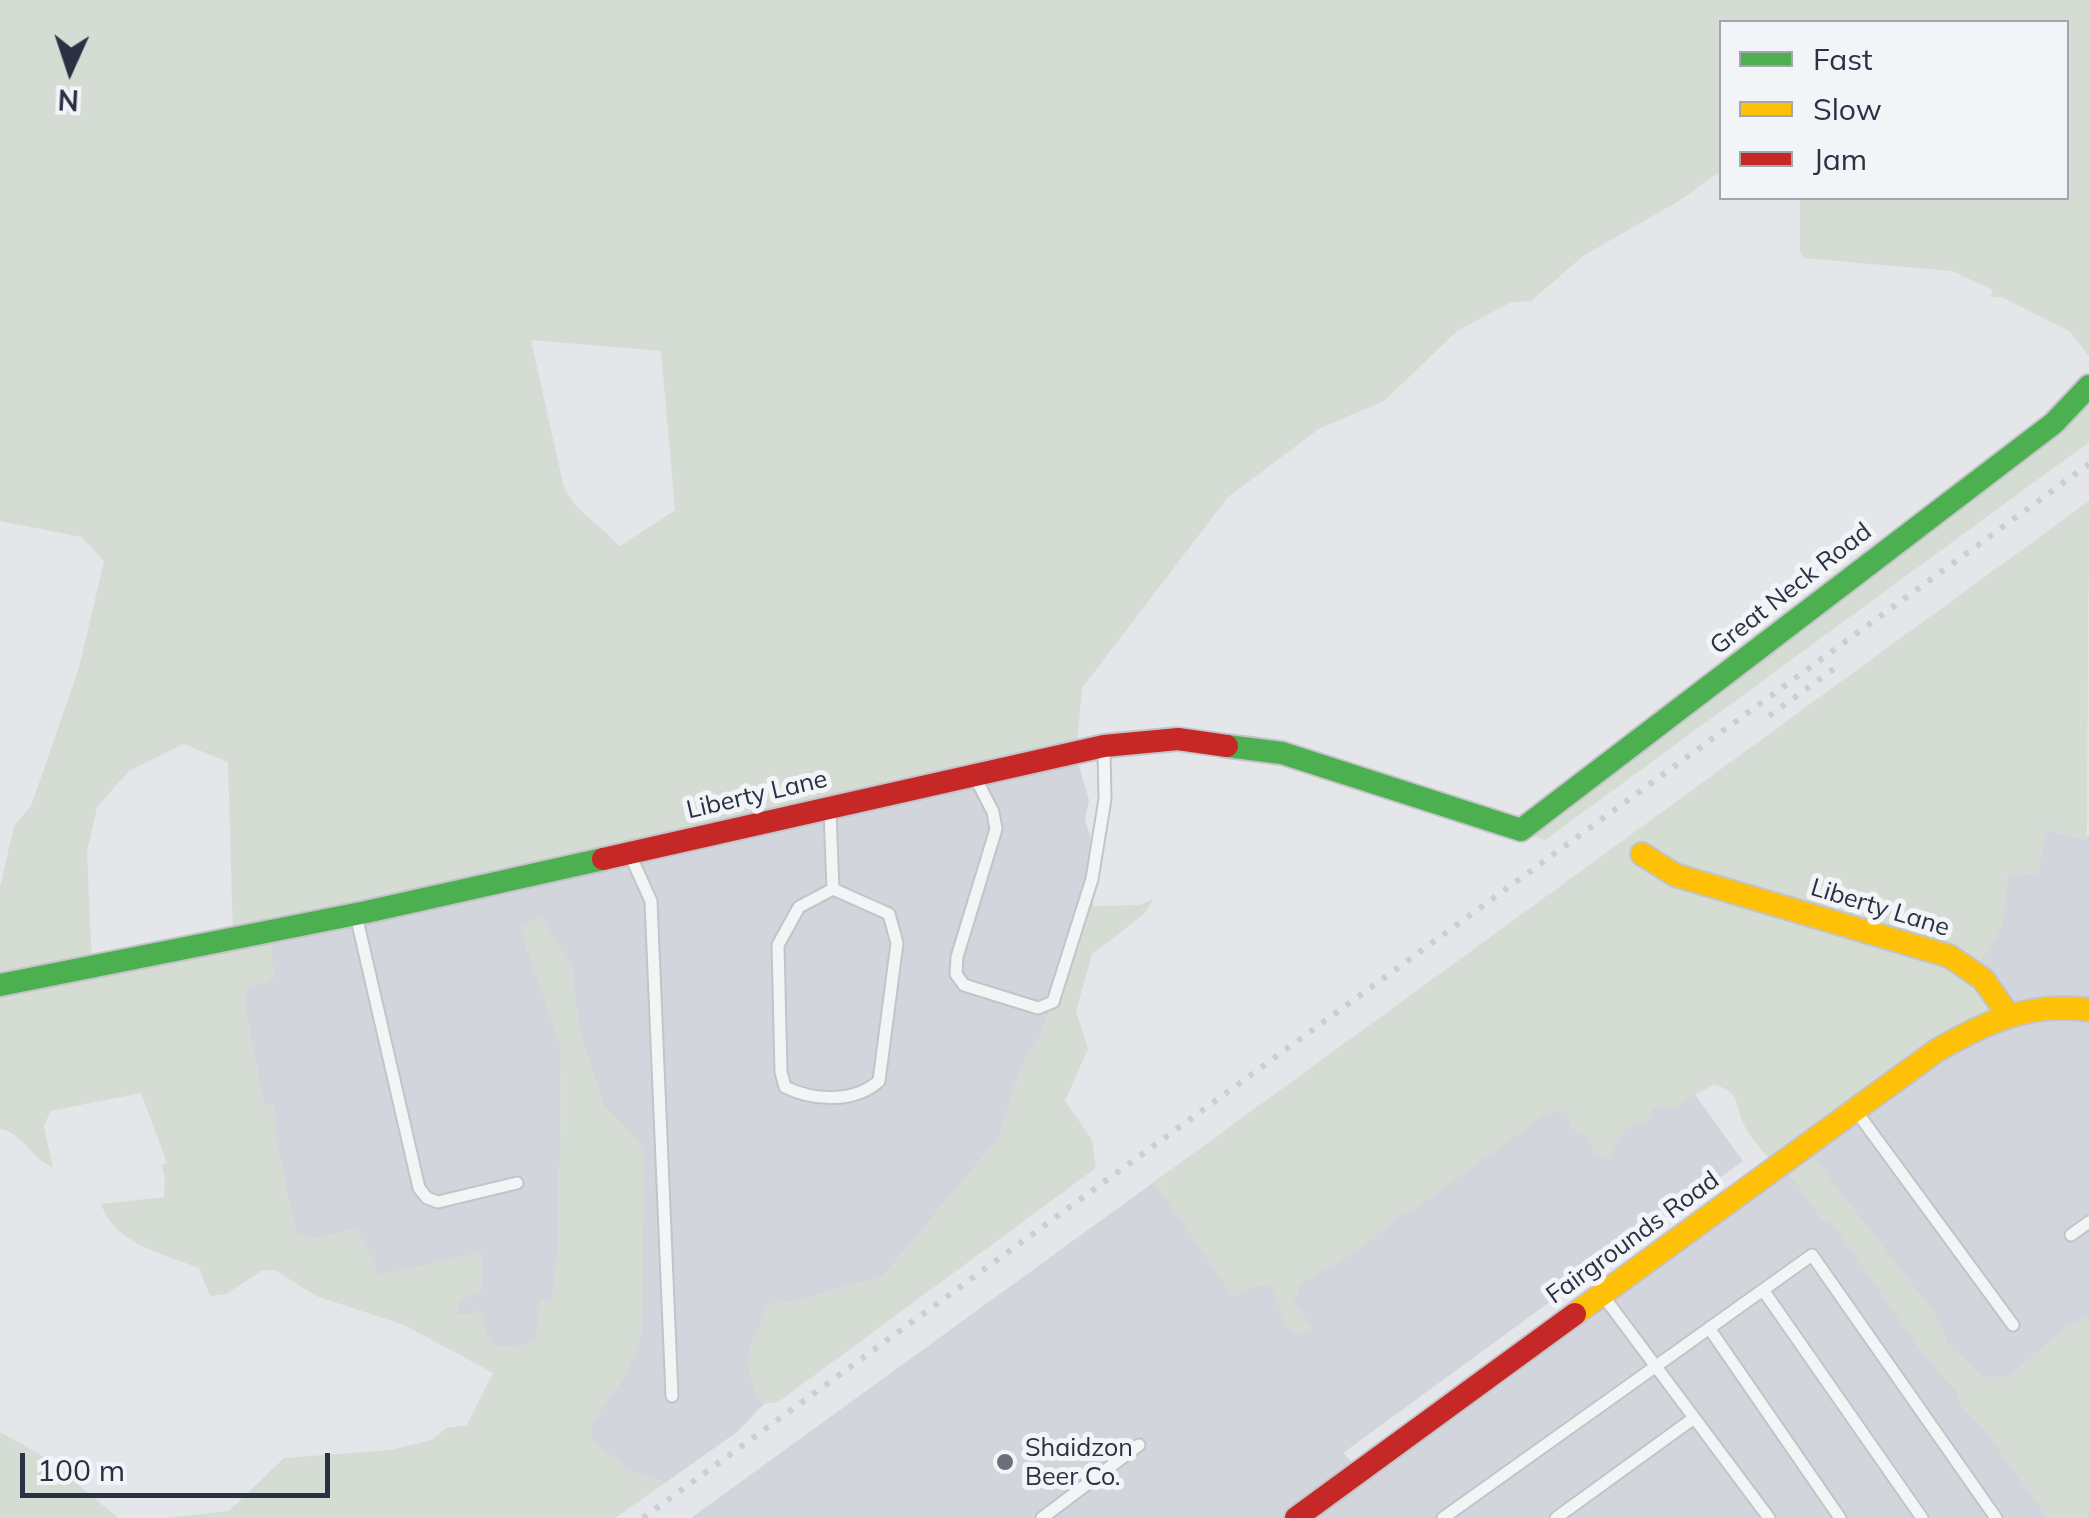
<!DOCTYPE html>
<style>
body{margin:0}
#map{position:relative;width:2089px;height:1518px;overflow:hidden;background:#e4e6e9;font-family:Mulish,sans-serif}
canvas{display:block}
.legend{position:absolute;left:1719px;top:20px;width:350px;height:180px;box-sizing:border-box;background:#f2f4f8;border:2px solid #a2a6b0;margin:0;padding:12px 18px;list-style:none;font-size:30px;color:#2a3143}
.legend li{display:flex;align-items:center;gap:20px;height:50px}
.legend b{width:50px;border:2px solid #a2a6b0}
.north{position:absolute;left:20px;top:20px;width:100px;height:100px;-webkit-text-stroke:8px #f2f4f8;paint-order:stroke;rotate:183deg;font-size:28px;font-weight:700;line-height:40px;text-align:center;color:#2a3143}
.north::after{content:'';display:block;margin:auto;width:35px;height:45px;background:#2a3143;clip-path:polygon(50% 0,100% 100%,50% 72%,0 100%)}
.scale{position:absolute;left:20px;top:1453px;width:310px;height:45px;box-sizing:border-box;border:5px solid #2a3143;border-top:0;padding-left:12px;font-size:30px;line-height:35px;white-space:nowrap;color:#2a3143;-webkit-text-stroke:8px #f2f4f8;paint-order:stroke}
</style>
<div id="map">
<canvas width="2089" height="1518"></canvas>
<ul class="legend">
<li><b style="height:12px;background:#4caf50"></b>Fast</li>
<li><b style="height:12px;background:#ffc107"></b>Slow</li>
<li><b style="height:12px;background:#c62828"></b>Jam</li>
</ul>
<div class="north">N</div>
<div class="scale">100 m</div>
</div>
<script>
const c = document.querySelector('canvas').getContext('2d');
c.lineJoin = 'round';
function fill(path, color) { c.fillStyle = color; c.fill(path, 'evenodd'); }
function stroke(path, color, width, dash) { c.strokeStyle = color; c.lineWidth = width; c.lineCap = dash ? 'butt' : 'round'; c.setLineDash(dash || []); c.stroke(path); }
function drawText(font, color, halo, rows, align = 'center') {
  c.font = font + ' Mulish,sans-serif'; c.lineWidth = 10; c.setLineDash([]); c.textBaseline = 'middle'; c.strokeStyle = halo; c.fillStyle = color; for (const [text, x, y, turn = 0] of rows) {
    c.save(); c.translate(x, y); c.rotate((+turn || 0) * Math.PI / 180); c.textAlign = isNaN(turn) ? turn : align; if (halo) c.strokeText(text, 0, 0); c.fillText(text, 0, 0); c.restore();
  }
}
fill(new Path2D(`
 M1076,756L1089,800L1085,820L1094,847L1093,906L1039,1038L1021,1067L998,1139L883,1276L794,1302L754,1388L764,1404L737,1432L665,1483L627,1469L592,1441V1422L627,1373L644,1148L603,1105L579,1029L572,969L541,916L520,926L561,1048L559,1245L551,1304L541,1299L536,1340L519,1348L491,1345L472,1314H456L457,1303L469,1295L379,1275L357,1229L312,1239L296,1234L275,1134L274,1107L263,1102L244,1002L247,987L255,983L271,936Z
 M2045,830L2086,839L2089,834V1317L2066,1328L2007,1378L1982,1377L1948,1345L1935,1314L1807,1150L1975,970L2002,926L2008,876L2038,873Z
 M1650,1032L1743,1161L1343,1453L1360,1470L1786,1168L1822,1219L1831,1222L1852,1249L1920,1349L1959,1394L1960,1404L1986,1431L2048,1518H691L1154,1182L1163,1196Z`), '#d2d5dc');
fill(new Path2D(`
 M0,0H2089V356L2069,331L2002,297H1991L1993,290L1952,271L1803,258L1800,252V198H2066V22H1722L1721,171L1682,199L1583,256L1531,301L1511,302L1457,331L1384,401L1320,428L1228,497L1082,688L1077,744L271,936L274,981L270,979L267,984L255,983L247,987L244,1002L263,1102L274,1107L275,1134L296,1234L312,1239L357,1229L379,1275L482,1252V1291L469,1295L457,1303L456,1314H472L479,1309L491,1345L519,1348L536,1340L540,1299L551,1303L559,1245L561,1048L519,926L541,916L572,969L579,1029L603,1105L644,1148L642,1334L627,1373L592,1422V1440L627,1469L665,1483L615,1518H167L229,1511L284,1458L391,1450L432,1440L446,1428L467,1425L493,1373L404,1325L316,1296L275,1270L261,1271L226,1294L210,1296L199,1268C163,1254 115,1244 101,1204L164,1197L165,1179L162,1165L167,1163L141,1093L50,1111L44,1127L53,1167C31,1159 24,1133 0,1129V888L14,826L31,806L79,668L104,561L82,537L0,521ZM531,340L661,351L675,510L620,546L574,504L564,488ZM184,744L228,762L233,939L92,966L87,852L97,807L129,771Z
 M2089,388V442L1545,840L1531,836Z
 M2089,501L2087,839L2045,830L2039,873L2008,876L2002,926L1975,970L2002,1006L1807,1150L1935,1314L1948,1345L1982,1377H2008L2066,1328L2089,1317V1518H2048L1986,1431L1960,1404L1959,1394L1920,1349L1831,1222L1822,1219L1786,1168H1777C1766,1154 1748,1137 1742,1120C1734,1097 1740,1094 1714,1084C1702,1093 1687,1096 1678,1108H1654L1647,1121C1626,1124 1617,1139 1609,1157L1593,1156L1590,1138L1572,1129L1566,1112L1548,1113L1416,1208L1403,1213L1362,1248L1300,1285L1294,1302L1314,1329L1296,1335L1286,1325L1271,1287L1255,1286L1233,1297L1154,1182Z
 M1154,898L1144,914L1092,954L1076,1011L1088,1049L1065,1101L1092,1140L1096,1168L778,1402L764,1404C736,1362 751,1345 769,1303L794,1302L883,1276L998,1139L1021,1067L1039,1038L1093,906L1140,905Z
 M0,1432L48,1459L118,1518H0Z`), '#d4dcd4');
const lane = new Path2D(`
 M976,779L993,812L996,829L957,957L956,974L964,985L1038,1008L1053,1002L1092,879L1105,799L1104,750
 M830,811L833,889L889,914L897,943L879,1081C854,1103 814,1101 785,1087L781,1072L778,945L799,907L833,889
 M631,857L651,901L672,1396
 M356,915L419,1188L427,1198L438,1202L517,1183
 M1856,1111L2013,1325
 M2071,1235L2089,1222
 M1763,1290L1922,1518
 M1604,1297L1769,1518
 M1709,1328L1840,1518
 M1042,1518L1139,1445
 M1443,1518L1812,1255L1996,1518
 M1556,1518L1694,1418`);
const fast = new Path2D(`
 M1227,746L1282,753L1521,830L2054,423L2089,386
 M0,985L366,912L603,859`);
const slow = new Path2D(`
 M1642,854L1675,875L1949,956L1983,979L2007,1013
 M1575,1314L1936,1051C1986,1022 2031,1001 2089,1010`);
const jam = new Path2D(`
 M603,859L1104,746L1178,739L1227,746
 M1296,1518L1575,1314`);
stroke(lane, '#c2c4c7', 15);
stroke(fast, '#c2c4c7', 26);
stroke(slow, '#c2c4c7', 26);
stroke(jam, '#c2c4c7', 26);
stroke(lane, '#f3f4f6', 11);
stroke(fast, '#4caf50', 22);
stroke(slow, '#ffc107', 22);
stroke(jam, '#c62828', 22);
stroke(new Path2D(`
 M1769,716L1842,663
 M643,1518L2089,464`), '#ccced1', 6, [5, 10]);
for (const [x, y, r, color] of [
 [1005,1462,10,"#6b707d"]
]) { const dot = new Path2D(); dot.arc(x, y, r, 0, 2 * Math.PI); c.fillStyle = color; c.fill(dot); stroke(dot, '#f2f4f8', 4); }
drawText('25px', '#2a3143', '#f2f4f8', [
 ["Great Neck Road",1791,589,-38],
 ["Liberty Lane",757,795,-13],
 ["Liberty Lane",1880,908,17],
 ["Fairgrounds Road",1633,1238,-36]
]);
drawText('25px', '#2a3143', '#f2f4f8', [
 ["Shaidzon",1025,1448],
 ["Beer Co.",1025,1477]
], 'left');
</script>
